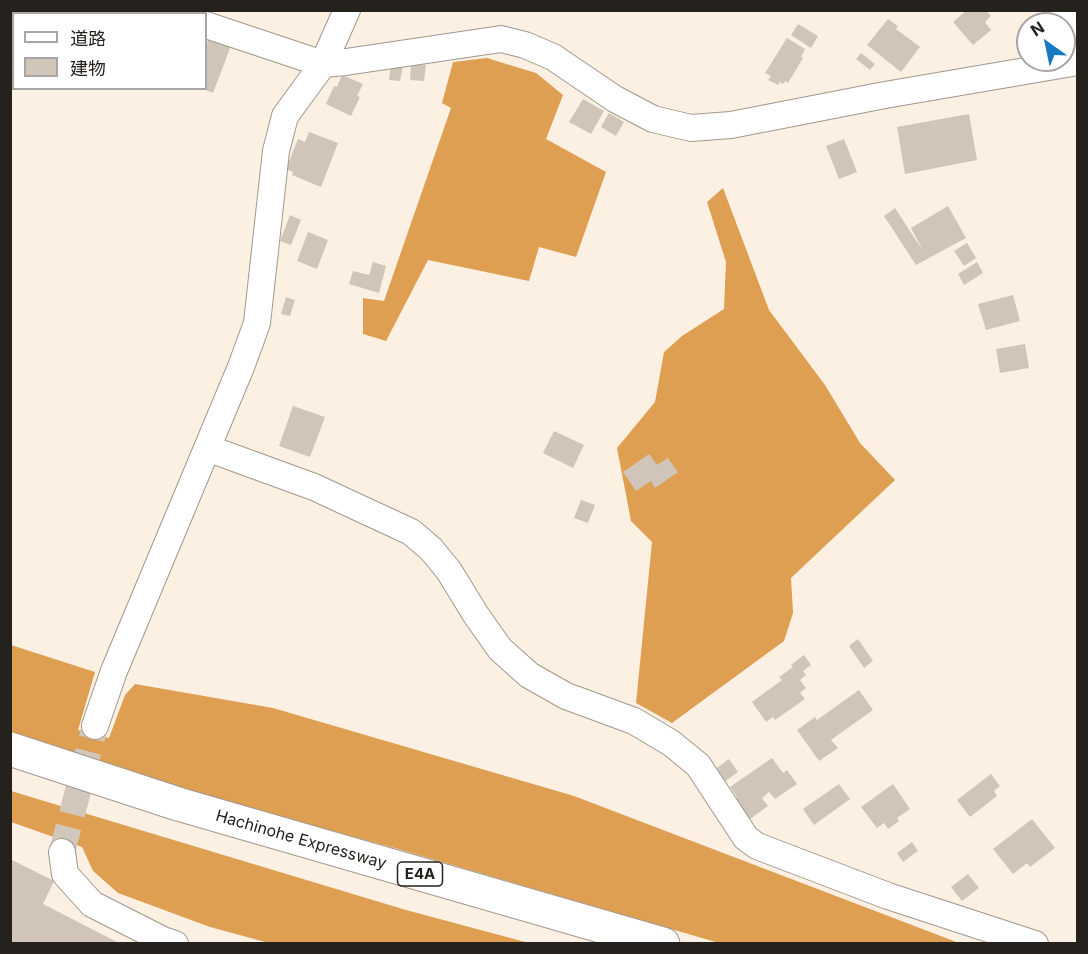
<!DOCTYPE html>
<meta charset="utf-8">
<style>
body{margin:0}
#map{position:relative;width:1088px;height:954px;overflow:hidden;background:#fcf0e3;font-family:Inter,"Noto Sans JP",sans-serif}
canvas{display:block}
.frame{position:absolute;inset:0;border:12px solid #25211c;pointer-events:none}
.legend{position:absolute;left:12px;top:12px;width:195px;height:78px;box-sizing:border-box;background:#fff;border:2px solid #a8a6a4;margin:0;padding:8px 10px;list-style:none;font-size:18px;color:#25211c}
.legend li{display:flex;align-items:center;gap:12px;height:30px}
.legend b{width:30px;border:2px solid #a8a6a4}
.north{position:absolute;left:1016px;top:12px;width:60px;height:60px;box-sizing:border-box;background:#fff;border:2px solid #a8a6a4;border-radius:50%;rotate:327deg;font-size:16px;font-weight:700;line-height:24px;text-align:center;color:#25211c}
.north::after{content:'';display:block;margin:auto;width:21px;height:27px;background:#1778c4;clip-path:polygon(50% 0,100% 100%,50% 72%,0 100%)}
</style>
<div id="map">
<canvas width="1088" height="954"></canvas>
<div class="frame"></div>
<ul class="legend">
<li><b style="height:8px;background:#fff"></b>道路</li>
<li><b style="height:16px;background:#d1c5b9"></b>建物</li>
</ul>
<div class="north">N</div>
</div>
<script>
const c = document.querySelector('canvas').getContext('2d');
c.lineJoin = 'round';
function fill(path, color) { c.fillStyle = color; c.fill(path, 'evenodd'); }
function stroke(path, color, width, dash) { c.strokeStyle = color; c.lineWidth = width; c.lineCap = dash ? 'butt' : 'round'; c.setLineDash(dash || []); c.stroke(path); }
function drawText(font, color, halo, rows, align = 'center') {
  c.font = font + ' Inter,sans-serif'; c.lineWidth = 4.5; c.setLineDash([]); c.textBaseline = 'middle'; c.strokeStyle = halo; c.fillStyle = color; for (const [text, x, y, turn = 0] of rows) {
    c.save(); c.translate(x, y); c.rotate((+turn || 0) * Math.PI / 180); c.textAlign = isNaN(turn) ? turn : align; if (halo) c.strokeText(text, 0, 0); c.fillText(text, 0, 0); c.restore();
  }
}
fill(new Path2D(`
 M487,58L536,73L563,95L546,139L606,172L576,257L539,247L529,281L428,260L386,341L363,334V298L384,301L451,108L442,103L453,62Z
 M723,188L769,310L825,385L860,443L895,480L791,578L793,613L784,641L672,723L636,703L652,542L631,521L617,448L655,402L664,352L682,336L724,309L726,262L707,202Z
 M11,645L95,672L78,730L109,738L125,695L135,684L273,708L574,796L959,943H719L398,849L97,766L11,736Z
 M11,791L406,910L529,943H269L210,927L118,893L93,871L82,847L11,822Z`), '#df9f52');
fill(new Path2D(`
 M967,10H986L991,16L985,22L991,30L973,45L953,22Z
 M888,19L898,26L896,29L920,47L901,72L867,45Z
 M798,24L818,36L811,48L791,35Z
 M210,35L232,43L213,93L206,90V46Z
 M787,38L805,49L801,57L803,58L788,83L785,81L783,84L780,82L778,85L768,80L771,76L765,73Z
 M861,53L875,64L870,70L856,59Z
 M411,64L426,65L424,81L410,80Z
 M391,65L403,66L400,81L389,80Z
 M342,75L363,84L357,96L360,97L351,116L326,104L334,86L337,87Z
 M583,99L604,111L591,134L569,122Z
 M609,113L624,122L616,136L601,127Z
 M969,114L977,160L905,174L897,127Z
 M309,132L338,143L321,187L292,175L293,172L286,169L298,139L305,142Z
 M844,139L857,172L839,179L826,146Z
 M948,206L966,238L916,265L884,216L895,208L923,251L911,228Z
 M290,215L301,220L291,245L280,241Z
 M308,232L328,240L317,269L297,261Z
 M967,243L976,258L964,266L954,251Z
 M373,262L386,266L379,293L349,284L353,271L369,275Z
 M977,262L983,273L964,285L958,274Z
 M1013,295L1020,321L986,330L978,304Z
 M286,297L295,300L290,316L281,314Z
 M1025,344L1029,368L1000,373L996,349Z
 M293,406L325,417L310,457L279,446Z
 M554,431L584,445L573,468L543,453Z
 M649,454L657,465L668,458L678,472L655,488L651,481L636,491L623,472Z
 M581,500L595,505L588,523L574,518Z
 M858,639L873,661L864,668L849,646Z
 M804,655L811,665L803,671L806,675L800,680L806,688L800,693L805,699L775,720L773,717L766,722L752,702L782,680L779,677L793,667L791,665Z
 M859,690L873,710L831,740L838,748L819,761L797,730L815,717L817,720Z
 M772,758L783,773L787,770L797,784L775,799L769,792L762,798L768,806L746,822L731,801L737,797L730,787Z
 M729,759L738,772L723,783L714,770Z
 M991,774L1000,786L994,791L997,796L970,817L957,800Z
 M839,784L850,799L814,825L803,809Z
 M893,784L910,809L897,818L899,821L888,829L884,823L877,828L861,807Z
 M1032,819L1055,848L1030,867L1027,863L1013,874L993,849Z
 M912,842L918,851L903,862L897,853Z
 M10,859L54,881L43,904L121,944H10Z
 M968,874L979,888L962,901L951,887Z`), '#d1c5b9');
stroke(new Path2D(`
 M62,852L95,726`), '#d1c7bb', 26, [26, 13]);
const minor = new Path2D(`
 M166,10L174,14
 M1064,10L1078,57
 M206,25L323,64L346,62L501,39L525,45L553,57L615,99L653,119L691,128L731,125L885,95L1078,62
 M207,448L314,487L411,532L431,549L449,571L476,615L500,649L529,675L566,696L634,721L671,743L698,765L746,838L757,846L888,896L1035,944
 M95,726L114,671L241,367L257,323L276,151L285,116L323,64L347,10
 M62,852L65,874L92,904L163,940L175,944`);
const highway = new Path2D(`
 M178,804L663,944`);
stroke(minor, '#a2978c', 28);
stroke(highway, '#a2978c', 35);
stroke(minor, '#fff', 26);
stroke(highway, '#fff', 33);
const highwayBridge = new Path2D(`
 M10,749L178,804`);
stroke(highwayBridge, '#a2978c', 35, []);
stroke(highwayBridge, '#fff', 33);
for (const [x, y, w] of [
 [420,874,45]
]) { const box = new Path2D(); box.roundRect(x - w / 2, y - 12, w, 24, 4.5); c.fillStyle = '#fff'; c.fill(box); stroke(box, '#25211c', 1.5); }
drawText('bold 15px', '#25211c', null, [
 ["E4A",420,874]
]);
drawText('16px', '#25211c', '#fff', [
 ["Hachinohe Expressway",301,840,16]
]);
</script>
